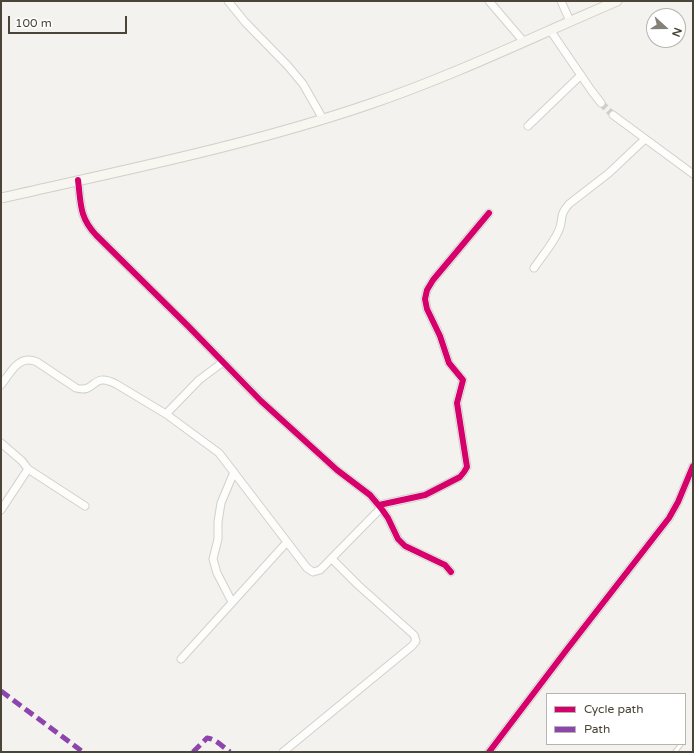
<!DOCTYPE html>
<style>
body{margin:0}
#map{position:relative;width:694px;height:753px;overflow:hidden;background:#f3f2ee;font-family:"Varela Round",sans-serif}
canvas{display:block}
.frame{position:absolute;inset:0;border:2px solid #4b4438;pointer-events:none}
.legend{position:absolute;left:546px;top:693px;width:140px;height:52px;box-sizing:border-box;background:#fff;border:1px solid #b7b4af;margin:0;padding:5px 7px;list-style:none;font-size:12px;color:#4b4438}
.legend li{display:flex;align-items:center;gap:8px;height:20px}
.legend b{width:20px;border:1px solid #b7b4af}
.north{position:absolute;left:646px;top:8px;width:40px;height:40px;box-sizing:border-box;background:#fff;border:1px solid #b7b4af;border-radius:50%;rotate:111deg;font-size:11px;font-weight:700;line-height:16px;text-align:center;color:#4b4438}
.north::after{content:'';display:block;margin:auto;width:14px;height:18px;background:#868178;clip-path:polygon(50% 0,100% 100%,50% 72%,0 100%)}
.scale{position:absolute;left:8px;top:16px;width:119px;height:18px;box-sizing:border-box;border:2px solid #4b4438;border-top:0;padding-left:5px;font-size:12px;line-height:14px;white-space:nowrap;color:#4b4438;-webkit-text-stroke:3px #fff;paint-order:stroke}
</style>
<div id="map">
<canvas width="694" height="753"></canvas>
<div class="frame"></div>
<ul class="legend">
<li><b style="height:5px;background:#d6006c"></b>Cycle path</li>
<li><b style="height:5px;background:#8e44ad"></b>Path</li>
</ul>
<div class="north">N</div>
<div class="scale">100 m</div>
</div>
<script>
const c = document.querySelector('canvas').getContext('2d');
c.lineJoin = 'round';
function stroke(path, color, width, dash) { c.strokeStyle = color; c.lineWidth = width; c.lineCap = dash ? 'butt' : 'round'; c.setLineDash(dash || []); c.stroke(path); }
stroke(new Path2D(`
 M601,103L613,115`), '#d1cfca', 7, [7, 3.5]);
const service = new Path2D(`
 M675,752L681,744`);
const minor = new Path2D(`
 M228,1L245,22L288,66L303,84L323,119
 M489,1L524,42
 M561,1L570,21
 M550,30L591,90L601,103
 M613,115L693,174
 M528,126L581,75
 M78,180C81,203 79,217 96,235L188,326L261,401L337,470L370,495L381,508L388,518L398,539L405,546L445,565L451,572
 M534,268C542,256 553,244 559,230C564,219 558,216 569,204L609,173L645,139
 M1,385C11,372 19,354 37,362L76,388C97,394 91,371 116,384L166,414L219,453L307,568L313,572L320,570L325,565L381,508
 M166,414L199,380L223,362
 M1,443L22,461L28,469L1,510
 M28,469L85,506
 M379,505L425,495L460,477L464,472L467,467L457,403L463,380L449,363L440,336L427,309L425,299L427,290L433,280L489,213
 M232,602L217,573L213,559L218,539V522L221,503L234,472
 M181,659L287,542
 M283,752L412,646L416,641L414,635L358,585L332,559
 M489,752L568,648L669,518L678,502L693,466`);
const secondary = new Path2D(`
 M1,198C125,170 250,145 370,104C455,75 535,36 617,1`);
stroke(service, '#d1d0cb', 5.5);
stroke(minor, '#d1d0cb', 9);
stroke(secondary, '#d3cfc5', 11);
stroke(service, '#fdfdfc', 3.5);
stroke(minor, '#fdfdfc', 7);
stroke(secondary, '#f7f6f1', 9);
stroke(new Path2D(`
 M1,691L83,752
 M193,752L207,738C216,739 223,747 230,752`), '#8e44ad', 5, [10, 5]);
stroke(new Path2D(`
 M78,180C81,203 79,217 96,235L188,326L261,401L337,470L370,495L381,508L388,518L398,539L405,546L445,565L451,572
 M379,505L425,495L460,477L464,472L467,467L457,403L463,380L449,363L440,336L427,309L425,299L427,290L433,280L489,213
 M489,752L568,648L669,518L678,502L693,466`), '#d6006c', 6);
</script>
